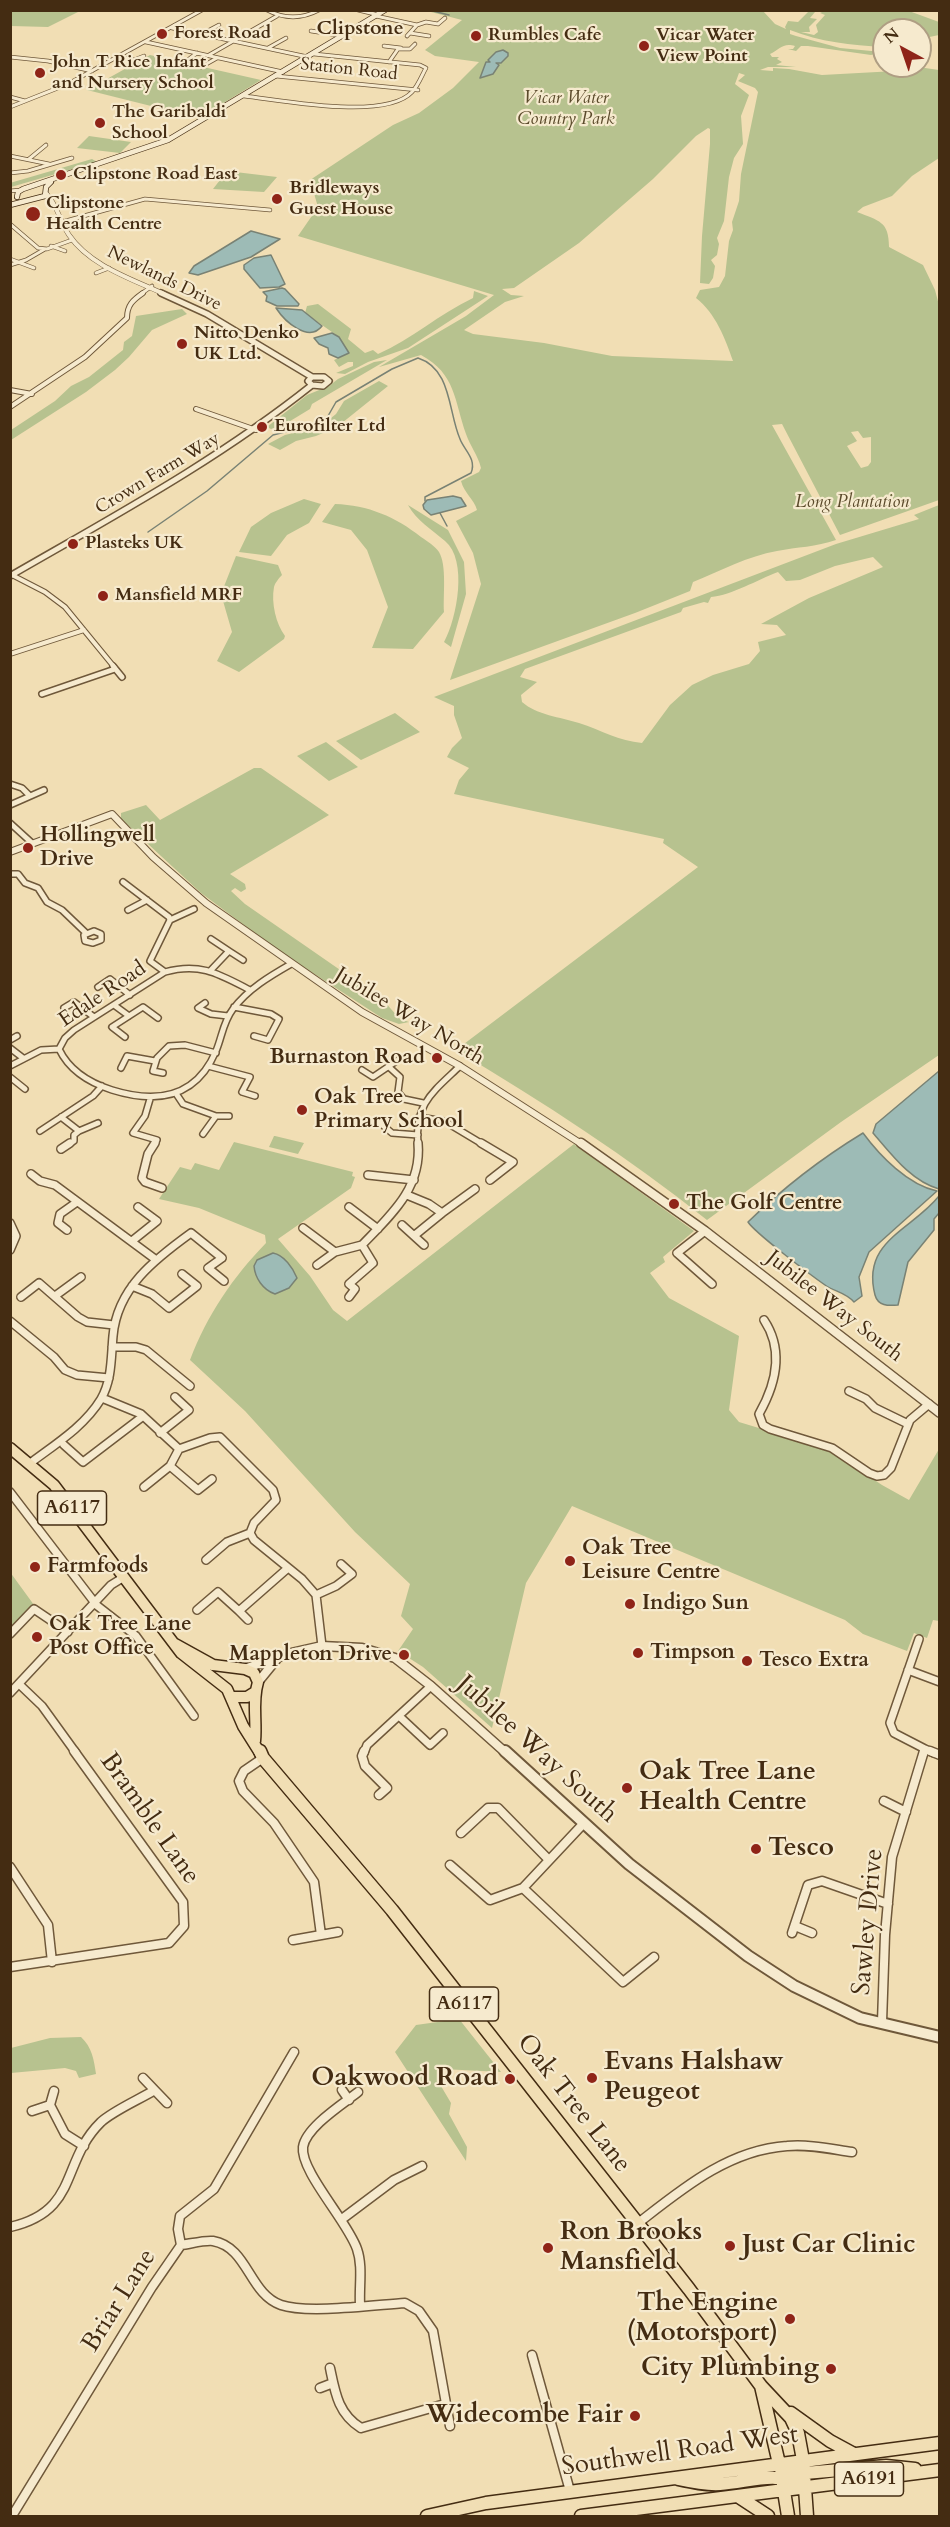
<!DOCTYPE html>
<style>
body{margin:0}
#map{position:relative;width:950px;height:2527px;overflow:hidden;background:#f1deb4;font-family:Cardo,serif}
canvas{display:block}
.frame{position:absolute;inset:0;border:12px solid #442c12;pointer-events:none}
.north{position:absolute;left:872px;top:18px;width:60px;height:60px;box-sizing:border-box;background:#f6eace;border:2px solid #af9e83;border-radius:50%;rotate:320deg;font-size:16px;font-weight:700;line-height:24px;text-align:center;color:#442c12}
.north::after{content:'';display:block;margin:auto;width:21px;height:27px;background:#8f2418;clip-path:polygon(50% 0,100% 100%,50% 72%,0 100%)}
</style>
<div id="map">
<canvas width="950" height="2527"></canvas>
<div class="frame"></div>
<div class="north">N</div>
</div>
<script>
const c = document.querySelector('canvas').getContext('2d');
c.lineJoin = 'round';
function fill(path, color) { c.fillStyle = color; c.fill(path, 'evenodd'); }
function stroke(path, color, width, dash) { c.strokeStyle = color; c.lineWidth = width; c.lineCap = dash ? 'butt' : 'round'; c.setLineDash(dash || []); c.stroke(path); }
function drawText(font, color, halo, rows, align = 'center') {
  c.font = font + ' Cardo,serif'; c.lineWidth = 4.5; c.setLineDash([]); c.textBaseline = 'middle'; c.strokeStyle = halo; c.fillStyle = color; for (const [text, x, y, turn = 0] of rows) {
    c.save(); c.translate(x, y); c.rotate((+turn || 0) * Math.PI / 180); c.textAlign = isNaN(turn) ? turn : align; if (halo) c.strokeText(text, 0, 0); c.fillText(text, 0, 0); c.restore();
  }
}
fill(new Path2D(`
 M11,10H80V11L48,27L11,26Z
 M447,10L763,11L775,24L786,29L785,27L788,21L798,22L809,11L815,12L810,18L817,19L809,27L810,32H801L814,35L818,32L816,25L825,15L820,13L824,11H909L939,22V35L920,39V30H884V47C851,45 820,42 790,30V34L796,36L840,48L882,52L871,55L808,46H801L796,51L788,49H793L795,46C783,42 779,50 770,54L772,57H779L777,59L782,62L776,65L796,67H768L760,70L773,71V68L789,69L822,75L914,70L918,67L939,70V158L912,176L892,196L863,207L857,212C879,221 889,221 889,247L923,265L935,290L940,309L939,500L840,535L782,424L772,425L836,540C816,547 797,547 777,551C748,556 720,571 693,582L690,591L635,613L450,680L481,584L473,553L456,521L477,510C474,499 464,493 461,481L479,472L481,468C478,455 470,446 466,434C454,400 456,374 421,355L379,367L466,316L494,295L298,236L318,207L310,180L393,125L419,113L453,88L479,62L435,56L425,50L462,20L427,11ZM739,73L745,75L738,81L755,88L758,92L741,174L739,201L732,222L733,230L729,241L725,276L719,287L700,290L696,298C716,314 725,338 733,361L612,356L544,343L473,334L464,330L505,302L524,296L511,295L502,289L514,288L579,243L653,179L696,136L708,128L710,129V144L702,236L700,283L709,284L713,278L715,266L711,260L717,255L719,244L717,238L724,221L729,177L734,158L743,144L741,116L749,95L735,84ZM858,431L863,438L871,437V462L868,466L861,468L847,446L857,441L851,432Z
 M150,55L261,80L199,118L87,90Z
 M89,136L131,142L120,153L77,148Z
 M92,159L97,162L11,187L10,183Z
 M227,171L277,177L264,192L213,189Z
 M474,291L488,296L408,348L368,362L345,374L336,373L353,366V362H348L339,367L334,360L349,353L339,337L305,313L307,306L318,304L351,329L348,339L365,353L373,350L378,354C412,339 439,314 473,298Z
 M182,309L187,314L152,330L129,357L115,370L86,392L11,440V430L55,401L71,386L89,377L123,350L124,342L132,336L136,316Z
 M387,360L312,404L310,409L282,426L271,429L267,427L307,395L329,386L338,379L374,362Z
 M379,381L388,386L337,427L316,436L296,441L280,450L268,444L285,435L321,426L336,414L344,401Z
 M304,499L321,504L309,523L287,535L271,556L239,552L251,527L271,513Z
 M335,504C368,505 396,517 421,537C427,541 435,546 439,552C447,565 443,596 444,612L413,649L372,648L388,607L367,550L351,530L322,522Z
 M408,505L448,530L464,562L466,594L451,647L444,642C457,618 468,560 445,541C431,529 417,521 408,505Z
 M939,505V1055L841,1122L707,1220C628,1157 543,1102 456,1050L698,867L663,843L664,839L454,794L459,780L469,768L447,757L452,748L462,738L454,715V706L434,697L836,544L919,519L914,515ZM873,557L883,567L809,598L761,624L777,625L786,635L758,642L760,651L749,664L713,675L692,685L670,705L642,743C619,741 601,730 579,723C560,717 537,715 522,702L521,695L537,682L520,677L525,669L681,612L683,608L704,602L708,603L711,597C732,595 757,580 778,572L786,581L800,580L835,566Z
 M236,556L278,565L282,575C279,578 275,583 274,587C271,603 276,624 285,636L284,639L239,672L217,661L232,632L221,594Z
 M395,713L420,732L361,760L336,741Z
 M326,742L358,767L329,781L297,756Z
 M254,768H261L329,815L230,874L245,884L246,889L241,892L235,888L231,891L245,904L382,999L400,1019L409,1022L399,1024L382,1018L279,951L201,893L121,819V813L146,805L160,820Z
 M274,1136H275L304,1143L298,1154L269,1147Z
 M234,1142L353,1172L352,1176L355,1177L351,1188L278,1239L310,1276L333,1310L347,1321L574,1144L694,1231L663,1257L665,1262L650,1273L669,1298L739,1336L729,1410L739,1422L828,1449L882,1485L909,1500L939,1449V1621L933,1620L927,1638L914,1633L907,1651L863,1634L845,1620L572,1506L526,1583L492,1728L423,1667L398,1651L413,1629L401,1616L410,1584L355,1532L245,1411L190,1360C207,1315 233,1277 266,1243L265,1235L199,1208L159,1199L180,1167L191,1170L195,1163L219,1170Z
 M10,1572L34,1605L11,1629H10Z
 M459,2019L501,2072L442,2069L438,2081L451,2103L449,2114L467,2147L466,2161L395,2052L416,2025Z
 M81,2037C92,2047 94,2060 96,2074L79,2078L76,2071L65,2068L11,2073V2048L50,2038Z`), '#b7c28f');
const water = new Path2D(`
 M503,50L508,53V56L501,63H496L499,65L493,74L480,78L486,62H490L488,60L496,52Z
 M251,231L280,239L251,257L198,275L189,273L194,266Z
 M271,255L285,284L279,287L260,288L244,269V265L254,258Z
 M282,288L285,289L299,304L298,306H277L266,301L267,296L263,292Z
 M276,308L302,310L322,326C309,343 285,322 276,308Z
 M332,333L339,337L349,353L338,358L329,354L328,348L319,344L314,338Z
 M453,496L461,498L466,506L431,515L424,509L423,505L427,500Z
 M939,1071V1189C911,1181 892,1155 873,1133L876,1124Z
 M863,1133C880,1156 908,1185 937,1191L869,1252L859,1277L862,1296L854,1302C845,1292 835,1292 825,1285C812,1276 755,1233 748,1222C783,1188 822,1158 863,1133Z
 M939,1196V1213L934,1219V1230L908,1262L898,1305C888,1306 878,1306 875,1295C861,1241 912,1230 939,1196Z
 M273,1253C284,1255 293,1268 297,1278L289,1288L275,1294C263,1290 255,1278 254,1266L257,1260Z`);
fill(water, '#9dbbb6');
stroke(water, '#798274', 1.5);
stroke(new Path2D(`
 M429,10L449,15
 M440,513L447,526
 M148,532L207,491L273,435L316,424L328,416L336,402L392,369L418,358C452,369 448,412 460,439C464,450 477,459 471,473L425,497V501`), '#798274', 1.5);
const minorFar4 = new Path2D(`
 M267,10C284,19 302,19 319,10
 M358,10L379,15
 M376,16L417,25L407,36
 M417,25L426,22L438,24L445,18
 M172,28L308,57
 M311,31L344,36
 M410,33L429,36
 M202,34L219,25
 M146,42L283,72
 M384,46L401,48
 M268,48L286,38
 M197,53L185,62L199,65
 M209,55L277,16
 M10,57L48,61L92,71
 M119,57L134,60L144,56
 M389,62L398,49H410L415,44
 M201,67L217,58
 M276,76L418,90
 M244,96C281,100 385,121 412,92C418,86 422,75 426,68L420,65L314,54
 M10,97L25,101
 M10,107L68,84L202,10
 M10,156L49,164
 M29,159L46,145
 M10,173L28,171L72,158
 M10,191L21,190
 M62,222L145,199L270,210
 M10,224L38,248L47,249L72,240
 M51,246L65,251
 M10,259L34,268
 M10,265L26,260L45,249
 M96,273L109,268
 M141,294L152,286`);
const minorFar3 = new Path2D(`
 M10,390L32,394
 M10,407L85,357L127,318C127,305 133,300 143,293
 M196,409L256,430
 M12,575L45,592L65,607L115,668
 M10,654L84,630`);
const minorFar2 = new Path2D(`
 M113,666L122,677
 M42,694L115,669
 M10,784L22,788L30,796
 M10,805L44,790
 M10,823L32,843
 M10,874H18L25,883L38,888L47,902L62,910L86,933
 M123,882L169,917L170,920L150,961L165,972
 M128,910L147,900
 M170,920L194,909
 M94,931L101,934V940L93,943L85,941L84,935Z
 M211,939L229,951L211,970
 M229,951L243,960
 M98,987L110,979L130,995
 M250,990C219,974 200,962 165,972L74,1030L65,1038L59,1049C69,1070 90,1083 112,1090C157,1104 196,1098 216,1051C222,1037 223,1022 233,1009C248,989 270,976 291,964
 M205,1003L198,1008L211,1014L228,1016
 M114,1005L129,1016
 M234,1007L271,1014L279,1019L268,1040L254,1036
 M64,1008L74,1002L94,1017
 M125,1037L112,1027L143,1007L158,1018
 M10,1040L17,1036
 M10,1048L23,1058
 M10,1066L41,1050L59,1049
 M208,1066L250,1077L242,1092L255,1096
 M389,1067L400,1077L398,1092L404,1099L423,1103
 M121,1068L127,1056L155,1061
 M362,1070L373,1077L401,1058
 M163,1073L153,1071L157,1058L169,1046L185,1045L216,1053
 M10,1077L25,1089
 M177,1095L183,1104L216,1116L203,1134
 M150,1099L145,1116L133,1133L157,1140L154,1145
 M216,1116H229
 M61,1117L79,1131L74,1135V1141L68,1145
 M419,1117L444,1121L484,1145
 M380,1123L392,1133L418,1135
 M40,1131L93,1096L102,1086
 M79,1131L98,1123
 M418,1145C414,1104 433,1092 460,1066`);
const minorFar1 = new Path2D(`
 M155,1143L148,1154L142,1178L145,1182L162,1188
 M481,1143L513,1162L490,1180
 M61,1149L70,1143
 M31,1174L40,1181L55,1185L155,1259
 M368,1175L414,1180
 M407,1195L429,1204L442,1213L415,1235
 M349,1207L378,1229
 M442,1213L475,1189
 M10,1223L16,1236L10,1250
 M402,1225L424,1245
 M303,1228L335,1252
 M67,1230L58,1223L60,1214L77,1202
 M705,1231L677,1253L712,1284
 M132,1241L157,1221L138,1207
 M362,1245C391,1215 422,1188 418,1143
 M317,1265L335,1252L362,1245
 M132,1286L152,1294L169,1308L197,1286L182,1274
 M55,1296L81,1277
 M21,1297L39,1283L78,1317L87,1322L114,1325
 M349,1297L355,1289L349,1284L373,1263L362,1245
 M764,1320C784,1350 776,1384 759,1414L763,1425L770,1429L832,1448L869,1473L877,1476L884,1475L891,1468L910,1420L929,1404
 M10,1321L54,1357L65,1370L77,1375L109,1378
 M112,1347H136L146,1350L190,1386
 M849,1391L866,1399L875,1408L908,1424
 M102,1398L141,1414L179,1449L210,1438L220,1437L273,1490L276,1500L254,1523L250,1533L254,1540L302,1579L316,1595L322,1646
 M160,1433L189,1410L175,1397
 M64,1445L83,1462L142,1417
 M29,1464C54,1445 84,1427 101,1399C112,1380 111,1358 113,1336C117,1288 155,1259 191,1233L222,1258L208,1268L224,1281
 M170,1466L198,1490L212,1479
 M144,1487L170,1466L179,1449
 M10,1492L95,1603
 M206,1560L227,1542L250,1533
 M316,1595L336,1586L352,1574L341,1564
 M95,1604L136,1636L194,1716
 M197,1610L218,1592L239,1611L288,1568
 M239,1611L248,1620
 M10,1634L34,1609L68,1632
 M919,1639L890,1723L894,1733L925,1749L924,1753
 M908,1670L940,1682
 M19,1684L42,1706L76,1753
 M10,1693L111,1585L124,1577
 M399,1716L430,1745L443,1733
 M925,1749L934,1753
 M364,1753L367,1745L431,1686`);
const minor = new Path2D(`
 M364,1751L362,1756L365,1766L387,1788L379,1795
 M930,1751L940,1755
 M263,1758L244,1771L239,1781L243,1791L274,1823L314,1882L321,1935
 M884,1801L906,1812
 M584,1823L523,1888L623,1982L654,1957
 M461,1833L488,1808H498L548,1859
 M450,1865L490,1900L523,1888
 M10,1867L48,1925L52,1962
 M795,1926L812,1933
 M792,1933L808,1885L822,1881L888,1904
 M293,1940L338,1932
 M10,1967L169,1943L184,1926L183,1902L74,1751
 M882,2022L885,1935L892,1857L924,1751
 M143,2078L167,2103
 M342,2090L349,2100
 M358,2092C343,2104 306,2127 303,2147C300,2171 348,2222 357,2249C363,2266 359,2286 360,2304
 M50,2105L65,2134L84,2146
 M32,2111L50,2105L54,2091
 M342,2219L394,2180L422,2166
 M637,2224C682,2189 728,2150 787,2146C809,2144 831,2149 852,2152
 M10,2227C80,2211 60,2162 101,2122C113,2111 138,2100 153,2091
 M181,2245C190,2244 204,2240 213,2241C248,2247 249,2294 281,2305C307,2314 375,2305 405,2303L419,2311L433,2331L450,2426
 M532,2355L570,2491
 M330,2368C335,2392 338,2414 361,2428L445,2404
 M320,2388L333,2383
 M12,2516L152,2287L181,2245L178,2229L180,2216L214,2189L294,2052`);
const tertiaryFar4 = new Path2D(`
 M47,194C58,207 60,222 69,235C90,266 132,279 164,294`);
const tertiaryFar3 = new Path2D(`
 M161,293L207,314L312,377
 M312,377H324L329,381L323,386L312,385L308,381Z
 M10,576C114,516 218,460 312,385`);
const tertiaryFar2 = new Path2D(`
 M10,852L112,814L153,857L206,903L362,1012L460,1066L583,1145`);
const tertiaryFar1 = new Path2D(`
 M581,1143L705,1231L940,1413
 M244,1669L291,1653L322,1646L362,1648L395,1658L431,1686L506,1753
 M258,1682L276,1660`);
const tertiary = new Path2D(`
 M505,1751L629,1864L748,1956L794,1986L860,2018L940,2037`);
const secondary = new Path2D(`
 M17,197L18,192L23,189L168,140L385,10
 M10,205L45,196L46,187L51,182`);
const primaryFar1 = new Path2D(`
 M10,1448L54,1485L181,1653L227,1689L243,1726L260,1753
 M175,1644L213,1665L245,1669L254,1673L258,1682C252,1701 257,1721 255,1741
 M233,1697H247L255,1692`);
const primary = new Path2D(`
 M260,1751L263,1758L392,1910L689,2289L761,2386L791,2418L798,2433L803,2460L807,2516
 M761,2386L780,2468
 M791,2413L830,2441L854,2454
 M779,2463L794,2472L805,2473L886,2466L915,2469
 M678,2479C692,2482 706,2485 720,2484C751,2482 778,2469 806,2488
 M783,2485L788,2516
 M739,2497L768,2516
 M427,2516L486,2503L940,2443
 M581,2516L940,2470`);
stroke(minorFar4, '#6f583a', 4.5);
stroke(minorFar3, '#6f583a', 6);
stroke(minorFar2, '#6f583a', 8);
stroke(minorFar1, '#6f583a', 10);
stroke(minor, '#6f583a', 11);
stroke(tertiaryFar4, '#6f583a', 5);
stroke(tertiaryFar3, '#6f583a', 8);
stroke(tertiaryFar2, '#6f583a', 8);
stroke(tertiaryFar1, '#6f583a', 11);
stroke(tertiary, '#6f583a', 14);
stroke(secondary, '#442c12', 6);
stroke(primaryFar1, '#442c12', 13);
stroke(primary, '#442c12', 15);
stroke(minorFar4, '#f6eace', 3);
stroke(minorFar3, '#f6eace', 4);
stroke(minorFar2, '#f6eace', 5);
stroke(minorFar1, '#f6eace', 7);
stroke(minor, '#f6eace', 8);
stroke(tertiaryFar4, '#f6eace', 4);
stroke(tertiaryFar3, '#f6eace', 5);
stroke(tertiaryFar2, '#f6eace', 6);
stroke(tertiaryFar1, '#f6eace', 8);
stroke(tertiary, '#f6eace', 10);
stroke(secondary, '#f6eace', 4.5);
stroke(primaryFar1, '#f1deb4', 10);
stroke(primary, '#f1deb4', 12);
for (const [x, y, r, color] of [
 [162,34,6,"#8f2418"],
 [476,36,6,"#8f2418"],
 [644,46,6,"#8f2418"],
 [40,73,6,"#8f2418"],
 [100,123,6,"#8f2418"],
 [61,175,6,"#8f2418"],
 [277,199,6,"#8f2418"],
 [33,214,8,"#8f2418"],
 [182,344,6,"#8f2418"],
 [262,427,6,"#8f2418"],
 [73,544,6,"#8f2418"],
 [103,596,6,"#8f2418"],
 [28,848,6,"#8f2418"],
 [437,1058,6,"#8f2418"],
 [302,1110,6,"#8f2418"],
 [674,1204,6,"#8f2418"],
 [570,1561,6,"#8f2418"],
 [35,1567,6,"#8f2418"],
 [630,1604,6,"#8f2418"],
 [37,1637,6,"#8f2418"],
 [638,1653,6,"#8f2418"],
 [404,1655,6,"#8f2418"],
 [747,1661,6,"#8f2418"],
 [627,1788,6,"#8f2418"],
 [756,1849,6,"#8f2418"],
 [592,2078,6,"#8f2418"],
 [510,2079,6,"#8f2418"],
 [730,2246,6,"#8f2418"],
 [548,2248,6,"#8f2418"],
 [790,2319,6,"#8f2418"],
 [831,2369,6,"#8f2418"],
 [635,2416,6,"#8f2418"]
]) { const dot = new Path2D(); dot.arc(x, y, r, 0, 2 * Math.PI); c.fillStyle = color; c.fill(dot); stroke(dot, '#f6eace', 2); }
drawText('bold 18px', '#442c12', '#f6eace', [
 ["Forest Road",174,34],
 ["Rumbles Cafe",488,36],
 ["Vicar Water",656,36],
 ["View Point",656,57],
 ["John T Rice Infant",52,63],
 ["and Nursery School",52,84],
 ["The Garibaldi",112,113],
 ["School",112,134],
 ["Clipstone Road East",73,175],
 ["Bridleways",289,189],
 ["Guest House",289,210],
 ["Clipstone",46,204],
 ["Health Centre",46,225],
 ["Nitto Denko",194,334],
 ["UK Ltd.",194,355],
 ["Eurofilter Ltd",274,427],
 ["Plasteks UK",85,544],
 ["Mansfield MRF",115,596]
], 'left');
drawText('18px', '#442c12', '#f6eace', [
 ["Station Road",349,70,6],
 ["Newlands Drive",164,279,26],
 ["Crown Farm Way",158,474,-31]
]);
drawText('italic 18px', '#5b4a2b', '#f6eace', [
 ["Vicar Water",566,99],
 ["Country Park",566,120],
 ["Long Plantation",852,503]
]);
drawText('bold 20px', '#442c12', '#f6eace', [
 ["Clipstone",360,29]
]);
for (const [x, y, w] of [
 [72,1508,69],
 [464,2004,69],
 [869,2479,69]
]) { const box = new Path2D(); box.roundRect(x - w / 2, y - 17, w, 34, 4.5); c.fillStyle = '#f6eace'; c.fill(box); stroke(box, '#442c12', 1.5); }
drawText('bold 20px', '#442c12', null, [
 ["A6117",72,1508],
 ["A6117",464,2004],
 ["A6191",869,2479]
]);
drawText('bold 21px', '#442c12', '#f6eace', [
 ["Hollingwell",40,836],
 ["Drive",40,860],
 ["Burnaston Road",425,1058,"right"],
 ["Oak Tree",314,1098],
 ["Primary School",314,1122],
 ["The Golf Centre",686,1204],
 ["Oak Tree",582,1549],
 ["Leisure Centre",582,1573],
 ["Farmfoods",47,1567],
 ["Indigo Sun",642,1604],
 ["Oak Tree Lane",49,1625],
 ["Post Office",49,1649],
 ["Timpson",650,1653],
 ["Mappleton Drive",392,1655,"right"],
 ["Tesco Extra",759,1661]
], 'left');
drawText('21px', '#442c12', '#f6eace', [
 ["Edale Road",103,995,-34],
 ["Jubilee Way North",409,1017,31],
 ["Jubilee Way South",834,1307,38]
]);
drawText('26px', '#442c12', '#f6eace', [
 ["Jubilee Way South",536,1750,42],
 ["Bramble Lane",149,1819,55],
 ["Sawley Drive",869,1922,-85],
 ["Oak Tree Lane",573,2104,52],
 ["Briar Lane",120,2301,-58],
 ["Southwell Road West",680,2452,-8]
]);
drawText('bold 26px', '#442c12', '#f6eace', [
 ["Oak Tree Lane",639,1773],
 ["Health Centre",639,1803],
 ["Tesco",768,1849],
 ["Evans Halshaw",604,2063],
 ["Peugeot",604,2093],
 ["Oakwood Road",498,2079,"right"],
 ["Ron Brooks",560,2233],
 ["Mansfield",560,2263],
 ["Just Car Clinic",742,2246],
 ["The Engine",778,2304,"right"],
 ["(Motorsport)",778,2334,"right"],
 ["City Plumbing",819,2369,"right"],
 ["Widecombe Fair",623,2416,"right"]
], 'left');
</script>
